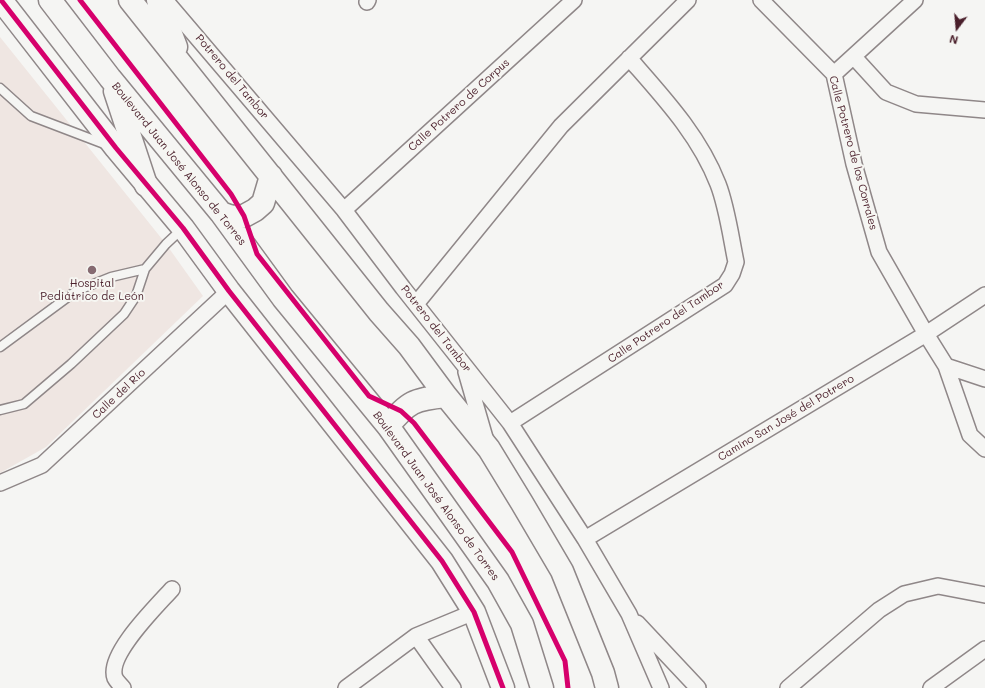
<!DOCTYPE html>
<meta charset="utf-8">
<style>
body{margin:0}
#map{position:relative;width:985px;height:688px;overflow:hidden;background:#f5f5f3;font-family:Mali,sans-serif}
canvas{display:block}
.north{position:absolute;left:937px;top:8px;width:40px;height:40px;-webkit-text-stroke:3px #f6f6f2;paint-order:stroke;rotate:196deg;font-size:11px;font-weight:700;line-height:16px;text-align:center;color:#4a1f2b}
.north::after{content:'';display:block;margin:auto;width:14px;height:18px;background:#4a1f2b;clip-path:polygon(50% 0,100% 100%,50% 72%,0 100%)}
</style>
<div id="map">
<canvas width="985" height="688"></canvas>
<div class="north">N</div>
</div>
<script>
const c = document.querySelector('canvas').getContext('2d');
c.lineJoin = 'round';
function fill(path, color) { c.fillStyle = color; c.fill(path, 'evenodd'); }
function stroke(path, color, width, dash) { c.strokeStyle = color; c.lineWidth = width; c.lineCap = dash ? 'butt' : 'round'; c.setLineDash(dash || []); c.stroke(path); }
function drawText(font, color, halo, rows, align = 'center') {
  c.font = font + ' Mali,sans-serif'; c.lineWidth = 4; c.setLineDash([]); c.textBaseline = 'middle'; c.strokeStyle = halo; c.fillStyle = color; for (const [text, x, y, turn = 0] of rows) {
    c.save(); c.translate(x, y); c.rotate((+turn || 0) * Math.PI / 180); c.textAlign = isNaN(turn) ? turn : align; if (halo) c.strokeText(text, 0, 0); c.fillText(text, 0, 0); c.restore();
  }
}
fill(new Path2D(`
 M0,37L166,244L203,296L46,447L0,473Z`), '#efe6e2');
const lane = new Path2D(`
 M0,88L31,116L107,145
 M0,347L76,291L111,277L145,269L166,244L182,229
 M0,410L24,404L71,364L124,314L136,296L145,269`);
const street = new Path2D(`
 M165,0L344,210L403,288L510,423L585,539L629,614L661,688
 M761,0L834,74L854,164L879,252L926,334L946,366L970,435L985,449
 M367,2L368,0
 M854,57L886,92L916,104L985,110
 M834,74L915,0
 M344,210L574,0
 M416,304L561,126L688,0
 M946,366L985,379
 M466,372L486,441
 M510,423L725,285L732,274L736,262C731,238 727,207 718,184C699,135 663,97 629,58
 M0,483L42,465L229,291
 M585,539L926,334L985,295
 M637,623L698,688
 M416,636L453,688
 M123,688C121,685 117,682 115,678C106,655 158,605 172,589
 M346,688L416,636L474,612
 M788,688L879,610L904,594L938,586L985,595
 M931,688L985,649`);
const secondary = new Path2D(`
 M1,0L116,148L183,228L229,291L442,561L474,612L503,688`);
const primary = new Path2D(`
 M50,0L110,78L221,213L283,298L388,426L498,581L522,624L542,688
 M130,0L379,312L409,346L446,396L489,449L522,503L562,571L603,673L607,688
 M158,0L176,47
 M115,91L146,185
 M221,213L232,217L244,216L255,210L263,203L271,176
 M388,426C408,402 414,399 446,396`);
stroke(lane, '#8f8788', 11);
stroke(street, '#8f8788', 18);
stroke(secondary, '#8f8788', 25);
stroke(primary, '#8f8788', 25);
stroke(lane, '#f5f5f3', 8);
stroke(street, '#f5f5f3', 15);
stroke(secondary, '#f5f5f3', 22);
stroke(primary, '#f5f5f3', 22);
stroke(new Path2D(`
 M1,0L116,148L183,228L229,291L442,561L474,612L503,688
 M80,0L231,194L244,216L257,254L369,396L401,411L414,423L512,552L565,661L568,688`), '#d6006c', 5);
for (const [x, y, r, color] of [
 [92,270,5,"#866a71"]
]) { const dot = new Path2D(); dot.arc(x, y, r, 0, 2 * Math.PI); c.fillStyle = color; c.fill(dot); stroke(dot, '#f6f6f2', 1.5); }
drawText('11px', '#4a1f2b', '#f6f6f2', [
 ["Potrero del Tambor",232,77,50],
 ["Calle Potrero de Corpus",459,105,-42],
 ["Calle Potrero de los Corrales",853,153,75],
 ["Boulevard Juan José Alonso de Torres",179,164,51],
 ["Calle Potrero del Tambor",666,322,-34],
 ["Potrero del Tambor",436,329,52],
 ["Calle del Río",119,394,-43],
 ["Camino San José del Potrero",786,418,-31],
 ["Boulevard Juan José Alonso de Torres",436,496,54]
]);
drawText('11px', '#4a1f2b', '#f6f6f2', [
 ["Hospital",92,284],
 ["Pediátrico de León",92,297]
]);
</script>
